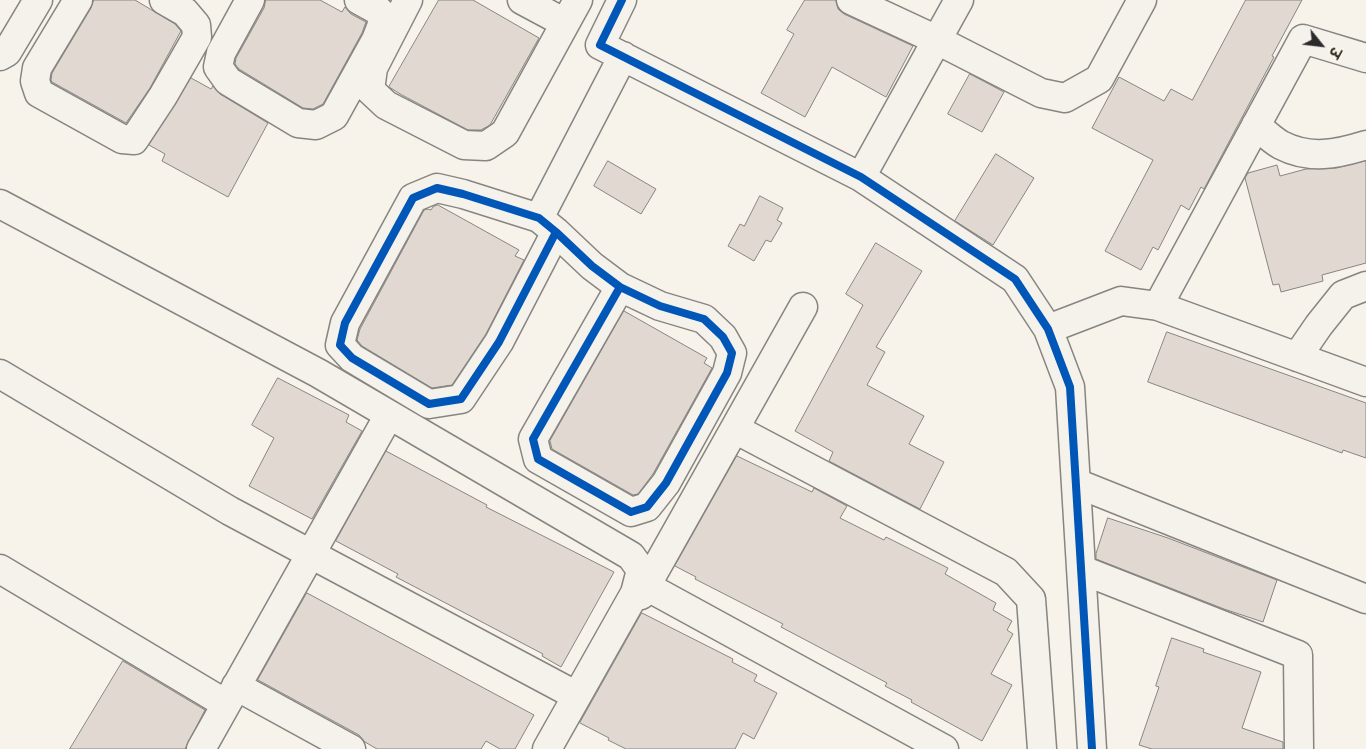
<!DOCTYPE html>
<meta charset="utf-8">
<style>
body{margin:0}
#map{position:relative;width:1366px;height:749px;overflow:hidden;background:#f7f3ea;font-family:Sriracha,"Playpen Sans Deva",sans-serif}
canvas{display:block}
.north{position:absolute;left:1296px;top:20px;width:50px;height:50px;-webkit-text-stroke:4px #fcf5e5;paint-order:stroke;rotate:119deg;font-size:14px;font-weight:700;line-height:20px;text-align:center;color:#2b2b2b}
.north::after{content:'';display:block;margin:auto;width:18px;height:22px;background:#2b2b2b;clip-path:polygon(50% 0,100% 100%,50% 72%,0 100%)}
</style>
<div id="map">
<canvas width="1366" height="749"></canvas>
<div class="north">उ</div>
</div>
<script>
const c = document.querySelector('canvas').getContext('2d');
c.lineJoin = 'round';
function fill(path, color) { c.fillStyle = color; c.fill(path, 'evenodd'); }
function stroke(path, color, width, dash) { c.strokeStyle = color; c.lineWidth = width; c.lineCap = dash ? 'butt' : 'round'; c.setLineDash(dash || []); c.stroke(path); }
const building = new Path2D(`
 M94,0H135L175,24L181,31L150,88L126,123L52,82L51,80L52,73L91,8Z
 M266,0H320L342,12L345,7L351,14L366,22L362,33L323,104L313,109L303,108L239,69L235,64L236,58L264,8Z
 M439,0H473L539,38L490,125L481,130H468L402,95L389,87Z
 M805,0H836L838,9L844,14L913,46L886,97L832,67L805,117L761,93L794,34L787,30Z
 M1246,0H1302L1272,56L1274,57L1204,189L1201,187L1189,210L1181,205L1158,250L1153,247L1141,270L1105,251L1153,160L1092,128L1119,77L1164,101L1171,89L1192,100Z
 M970,74L1004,92L982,132L948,114Z
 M191,78L211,89L213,86L220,94L268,123L228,197L162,161L165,154L149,145Z
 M996,154L1034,178L993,245L955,221Z
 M608,161L656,189L641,214L594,186Z
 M1366,161V263L1322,275L1323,281L1281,292L1279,284L1273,285L1245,178L1248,173L1277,165L1280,176L1306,169L1336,168Z
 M760,196L783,208L777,220L782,223L771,242L766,240L754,261L728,246L740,224L744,226Z
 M438,205L519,250L515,256L524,260L486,334L452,385L432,388L362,346L357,340L360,329L424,210L428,209L431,210L433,207Z
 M876,243L922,271L876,347L885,352L867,385L924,416L909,444L944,462L920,509L829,461L833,452L795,431L863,305L846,294Z
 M624,311L707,358L704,363L712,368L653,474L638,494L633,495L552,449L550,441Z
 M1167,332L1366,403V458L1343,450L1342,453L1148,382Z
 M278,378L349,415L346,422L362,431L312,519L249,486L274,438L252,425Z
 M386,451L487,505L486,507L614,572L561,667L542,656L543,654L396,577L398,574L336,541Z
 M737,456L812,492L814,488L847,506L840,518L884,540L886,537L948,568L945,574L996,603L993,610L1012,621L1007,630L1013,634L991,674L1012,685L982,741L911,702L912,700L885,686L887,683L781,627L783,624L695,579L696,577L675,566Z
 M1108,518L1168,538L1277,580L1263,622L1224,609L1096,559V554Z
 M307,593L534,715L515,749H500L486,741L481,749H377L365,742L359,735L258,680Z
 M642,613L733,659L732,662L757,675L754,681L777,693L754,739L743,733L735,749H626L608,740L609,738L580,723Z
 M1172,638L1204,649L1203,652L1261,672L1242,728L1283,742V749H1152L1139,745L1159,687L1156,686Z
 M123,661L205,710L185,749H70Z`);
fill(building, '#e2d8d2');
stroke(building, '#878581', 1);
const minor = new Path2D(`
 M78,0L37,68L35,81L39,93L122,139L134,140L163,96L197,37L196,25L185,12L164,0
 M250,0L221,53L218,67L228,81L298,123L316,125L334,116L376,40L383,22L379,11L359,0
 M408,0L373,68L370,90L386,105L464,145L486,146L505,133L578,0
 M522,0L565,23
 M622,0L600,45L861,177L1015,279L1048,329L1070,387L1092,749
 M851,0L937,40L1041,93L1065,98L1099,79L1142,0
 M0,56L7,52L38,0
 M1256,125C1264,132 1272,140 1281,145C1310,160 1337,154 1366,145
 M861,177L959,0
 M0,204L318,373L631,556L641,570L635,593L547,749
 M539,218L623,56
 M556,232L499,342L461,399L429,404L352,358L340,345L345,323L413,198L437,188L463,194L539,218L556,232L592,266L620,287L660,306L704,319L723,337L732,353L727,373L666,483L647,507L631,512L538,459L533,439L620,287
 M1158,306L1303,39L1366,58
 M1048,329L1121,301L1158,306L1366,382
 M1297,357L1319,325L1343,295L1366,286
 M0,374L230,511L577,696
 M735,429L1006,572L1031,599L1042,749
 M1076,483L1366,599
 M0,569L226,704
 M1082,570L1298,655L1299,749
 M646,586L944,749
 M641,595L803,307
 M236,686L351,749
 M201,749L389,415`);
stroke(minor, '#878581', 31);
stroke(minor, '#f5f2ec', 28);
stroke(new Path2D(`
 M622,0L600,45L861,177L1015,279L1048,329L1070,387L1092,749
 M556,232L499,342L461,399L429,404L352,358L340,345L345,323L413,198L437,188L463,194L539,218L556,232L592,266L620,287L660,306L704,319L723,337L732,353L727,373L666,483L647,507L631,512L538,459L533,439L620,287`), '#0057b8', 8);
</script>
